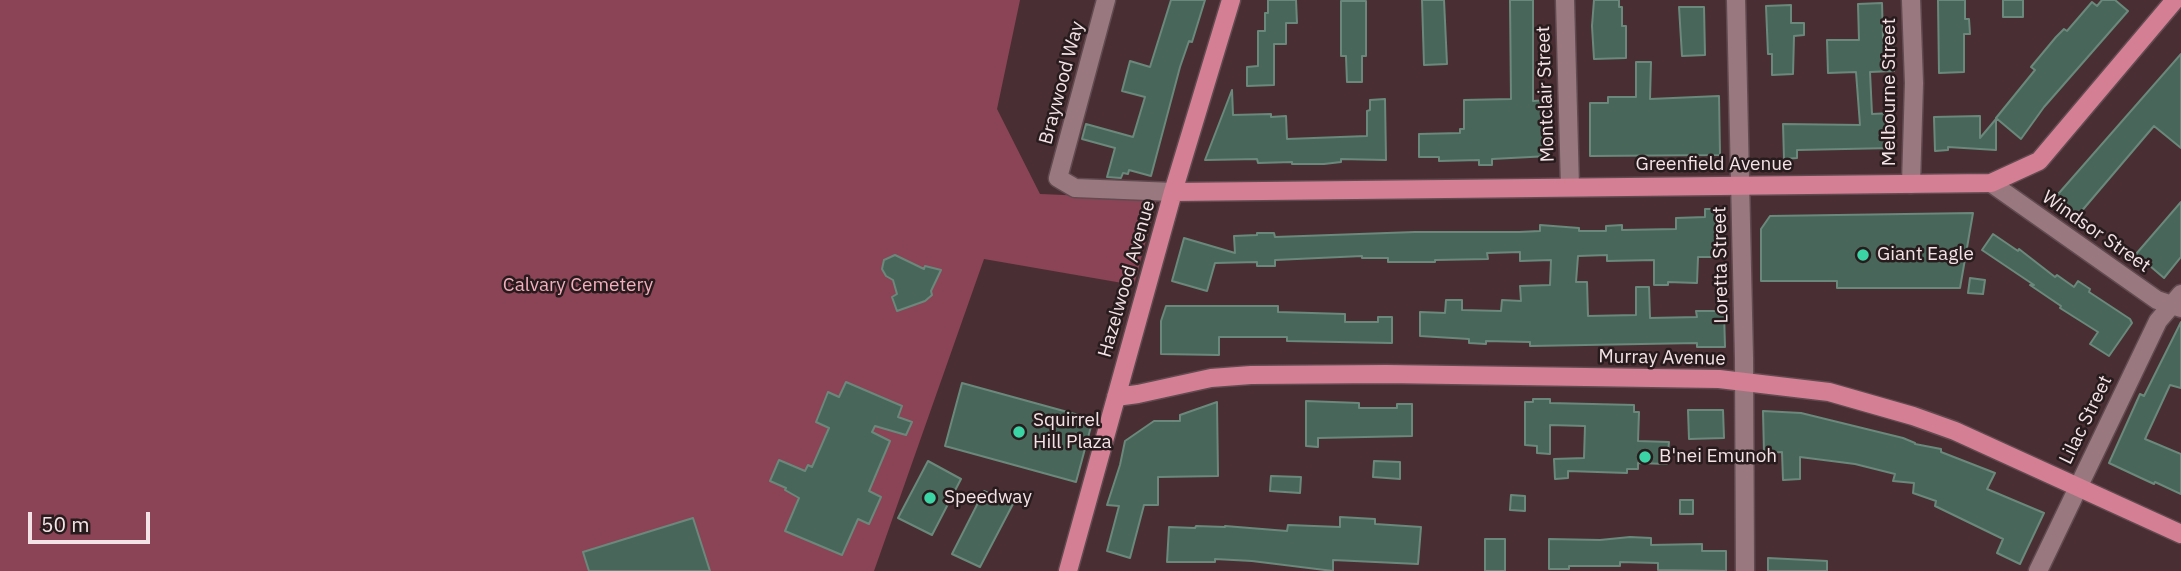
<!DOCTYPE html>
<style>
body{margin:0}
#map{position:relative;width:2181px;height:571px;overflow:hidden;background:#492f34;font-family:"IBM Plex Sans",sans-serif}
canvas{display:block}
.scale{position:absolute;left:28px;top:512px;width:122px;height:32px;box-sizing:border-box;border:4px solid #f4e3e6;border-top:0;padding-left:9px;font-size:21px;line-height:24px;white-space:nowrap;color:#f4e3e6;-webkit-text-stroke:5px #271b1d;paint-order:stroke}
</style>
<div id="map">
<canvas width="2181" height="571"></canvas>
<div class="scale">50 m</div>
</div>
<script>
const c = document.querySelector('canvas').getContext('2d');
c.lineJoin = 'round';
function fill(path, color) { c.fillStyle = color; c.fill(path, 'evenodd'); }
function stroke(path, color, width, dash) { c.strokeStyle = color; c.lineWidth = width; c.lineCap = dash ? 'butt' : 'round'; c.setLineDash(dash || []); c.stroke(path); }
function drawText(font, color, halo, rows, align = 'center') {
  c.font = font + ' "IBM Plex Sans",sans-serif'; c.lineWidth = 5; c.setLineDash([]); c.textBaseline = 'middle'; c.strokeStyle = halo; c.fillStyle = color; for (const [text, x, y, turn = 0] of rows) {
    c.save(); c.translate(x, y); c.rotate((+turn || 0) * Math.PI / 180); c.textAlign = isNaN(turn) ? turn : align; if (halo) c.strokeText(text, 0, 0); c.fillText(text, 0, 0); c.restore();
  }
}
fill(new Path2D(`
 M0,0H1020L997,109L1040,194L1157,199L1134,285L984,259L874,571H0Z`), '#8b4456');
const building = new Path2D(`
 M1171,0H1205L1192,42L1189,41L1180,67L1151,176L1129,170L1128,174L1123,173L1121,178L1107,177L1115,148L1082,139L1086,124L1133,137L1145,97L1122,91L1130,61L1150,67Z
 M1268,0H1296L1297,23H1286V44H1274V85L1247,86V67L1258,66V31H1265V13H1268Z
 M1422,0H1444L1447,64L1424,65Z
 M1510,0H1533V101L1548,100L1549,156L1492,159V165H1479V160L1439,161V157H1419V134L1460,133V129H1464V100L1511,99Z
 M1594,0H1619V7H1622V26H1626V58L1594,59L1592,26Z
 M1938,0H1965V19H1969L1970,34H1964V72L1939,73Z
 M2003,0H2023V17H2003Z
 M2102,0H2115L2128,11L2044,107L2021,139L1996,118L2035,70L2031,67L2056,37L2064,29L2067,31L2092,2L2097,6Z
 M1341,1H1366V56H1362V82H1347L1346,56H1341Z
 M1882,3L1883,38H1893L1894,71L1870,72L1872,114L1892,113L1893,148L1797,150V158L1784,159L1783,124L1860,125L1856,72L1828,73L1827,40H1859L1858,4Z
 M1791,5V23H1804V35L1794,36L1793,74L1772,75V54H1768L1766,6Z
 M1679,7H1704L1705,55L1682,56Z
 M2181,54V148L2154,126L2074,220L2052,201Z
 M1636,62H1651L1650,99L1719,96L1720,155L1590,156V103H1608V97H1636Z
 M1232,90L1233,115L1271,114V117L1286,116L1287,139L1367,136V111L1370,110V100L1385,99L1386,160L1341,159V162L1324,164H1292V162L1258,163L1257,159L1205,160Z
 M1980,116V138L1996,119V150L1948,147V150L1935,151L1934,117Z
 M2181,202V257L2164,278L2136,254Z
 M1705,209H1722L1723,257H1698L1697,283L1668,282V285H1654V260L1607,261V255L1578,256L1576,282H1587L1588,316L1636,315V287H1649L1650,318L1697,317L1696,311H1724L1725,347H1697V343L1530,346V342L1486,341V344L1469,343V339L1420,336V312L1445,313L1446,300H1462V310L1501,311L1502,300L1521,301L1520,286L1550,285L1551,260L1520,261V252L1487,253L1488,259L1435,260V262H1388V258H1362V256L1275,260V266H1257V262L1215,263L1207,291L1172,281L1184,238L1235,253L1234,236L1257,235V233H1274L1275,237L1415,232H1519L1540,231V225L1579,228V231H1606V226L1622,225V230L1676,229V218L1705,217Z
 M1973,213L1960,288H1837V281H1761V229L1770,216Z
 M1993,234L2018,251L2019,249L2055,277L2057,275L2074,287L2078,281L2090,289L2089,292L2130,319L2132,323L2109,356L2090,344L2098,332L2060,308L2061,306L2030,285H2034L1982,250Z
 M895,255L924,269L925,266L941,270L931,291L932,295L925,301L897,311L892,297L897,294L893,280L886,276L882,269L884,260Z
 M1970,278L1985,280L1983,294L1968,293Z
 M1166,306H1278V312L1345,314V322H1378V317H1392V343L1287,341V337H1219V355L1161,354V321Z
 M2181,322V388L2170,385L2145,439L2181,454V494L2155,482L2154,484L2141,478L2109,463L2140,394L2144,396Z
 M846,382L902,406L898,417L912,422L906,435L875,426L872,432L890,441L869,491L881,497L869,524L858,519L842,555L785,531L799,498L785,490L786,488L770,481L779,460L805,471L808,465L812,467L829,428L816,422L828,392L839,397Z
 M962,383L1093,419L1076,482L945,446Z
 M1533,399H1550V403L1634,405V412H1639L1638,441L1669,442L1667,464L1638,463V469H1627V473L1568,471V478L1555,479L1554,459L1584,458L1585,426L1550,425V454L1537,453V446L1525,445V402H1533Z
 M1306,401L1359,403V408H1397V404H1412V436L1318,438V447L1306,446Z
 M1217,402L1218,476L1158,477V505H1144L1130,558L1107,551L1119,506L1107,505L1120,465L1125,441L1154,421H1180V415Z
 M1688,410H1723L1724,438L1689,439Z
 M1763,411L1801,413L1903,438L1915,443V444L1941,449V452L1995,473L1987,489L2044,513L2020,564L1997,553L2003,539L1935,506L1936,501L1913,493L1914,483L1893,481L1895,474L1855,464L1800,457V479L1783,480L1782,452L1764,453Z
 M928,461L961,479L932,535L898,518Z
 M1374,461L1400,462V479L1373,477Z
 M1271,476L1301,477L1300,493L1270,491Z
 M984,491L1013,504L980,567L952,554Z
 M1511,495L1525,496V511L1510,510Z
 M1680,500H1693V514H1680Z
 M1340,517L1375,519V524L1421,527L1418,564L1333,560V571L1252,561L1215,559V562H1167L1169,527L1195,528L1196,526L1225,527V526L1287,531L1288,525L1340,527Z
 M693,518L710,571H589L583,552Z
 M1630,537L1651,538V545L1702,544V551H1726V571L1658,570V563L1620,562V566H1569V569H1549V539L1600,540Z
 M1485,539H1505V571H1485Z
 M1768,558L1827,561V571H1768Z`);
fill(building, '#49665a');
stroke(building, '#6a897c', 2);
const minor = new Path2D(`
 M1106,0L1058,178L1075,188L1173,192
 M1565,0L1570,187
 M1736,0L1744,358L1745,571
 M1911,0L1914,83L1911,184
 M1991,183L2157,300L2181,308
 M2038,571L2158,321L2181,294`);
const major = new Path2D(`
 M1173,192L1991,183L2039,161L2175,0
 M1116,397L1138,394L1211,378L1251,375L1386,374L1719,379L1829,392L1913,416L1955,431L2181,534
 M1068,571L1173,192L1231,0`);
stroke(minor, '#614b51', 21);
stroke(major, '#614b51', 21);
stroke(minor, '#99797f', 18);
stroke(major, '#d57f94', 18);
for (const [x, y, r, color] of [
 [1863,255,7,"#3ad4a5"],
 [1019,432,7,"#3ad4a5"],
 [1645,457,7,"#3ad4a5"],
 [930,498,7,"#3ad4a5"]
]) { const dot = new Path2D(); dot.arc(x, y, r, 0, 2 * Math.PI); c.fillStyle = color; c.fill(dot); stroke(dot, '#271b1d', 2.5); }
drawText('19px', '#f4e3e6', '#271b1d', [
 ["Braywood Way",1062,83,-75],
 ["Melbourne Street",1890,92,-90],
 ["Montclair Street",1546,94,-92],
 ["Greenfield Avenue",1714,165],
 ["Windsor Street",2096,232,35],
 ["Loretta Street",1721,265,-91],
 ["Hazelwood Avenue",1127,279,-74],
 ["Murray Avenue",1662,358,1],
 ["Lilac Street",2086,420,-64]
]);
drawText('19px', '#f4e3e6', '#271b1d', [
 ["Giant Eagle",1877,255],
 ["Squirrel",1033,421],
 ["Hill Plaza",1033,443],
 ["B'nei Emunoh",1659,457],
 ["Speedway",944,498]
], 'left');
drawText('19px', '#f4aebd', '#271b1d', [
 ["Calvary Cemetery",578,286]
]);
</script>
